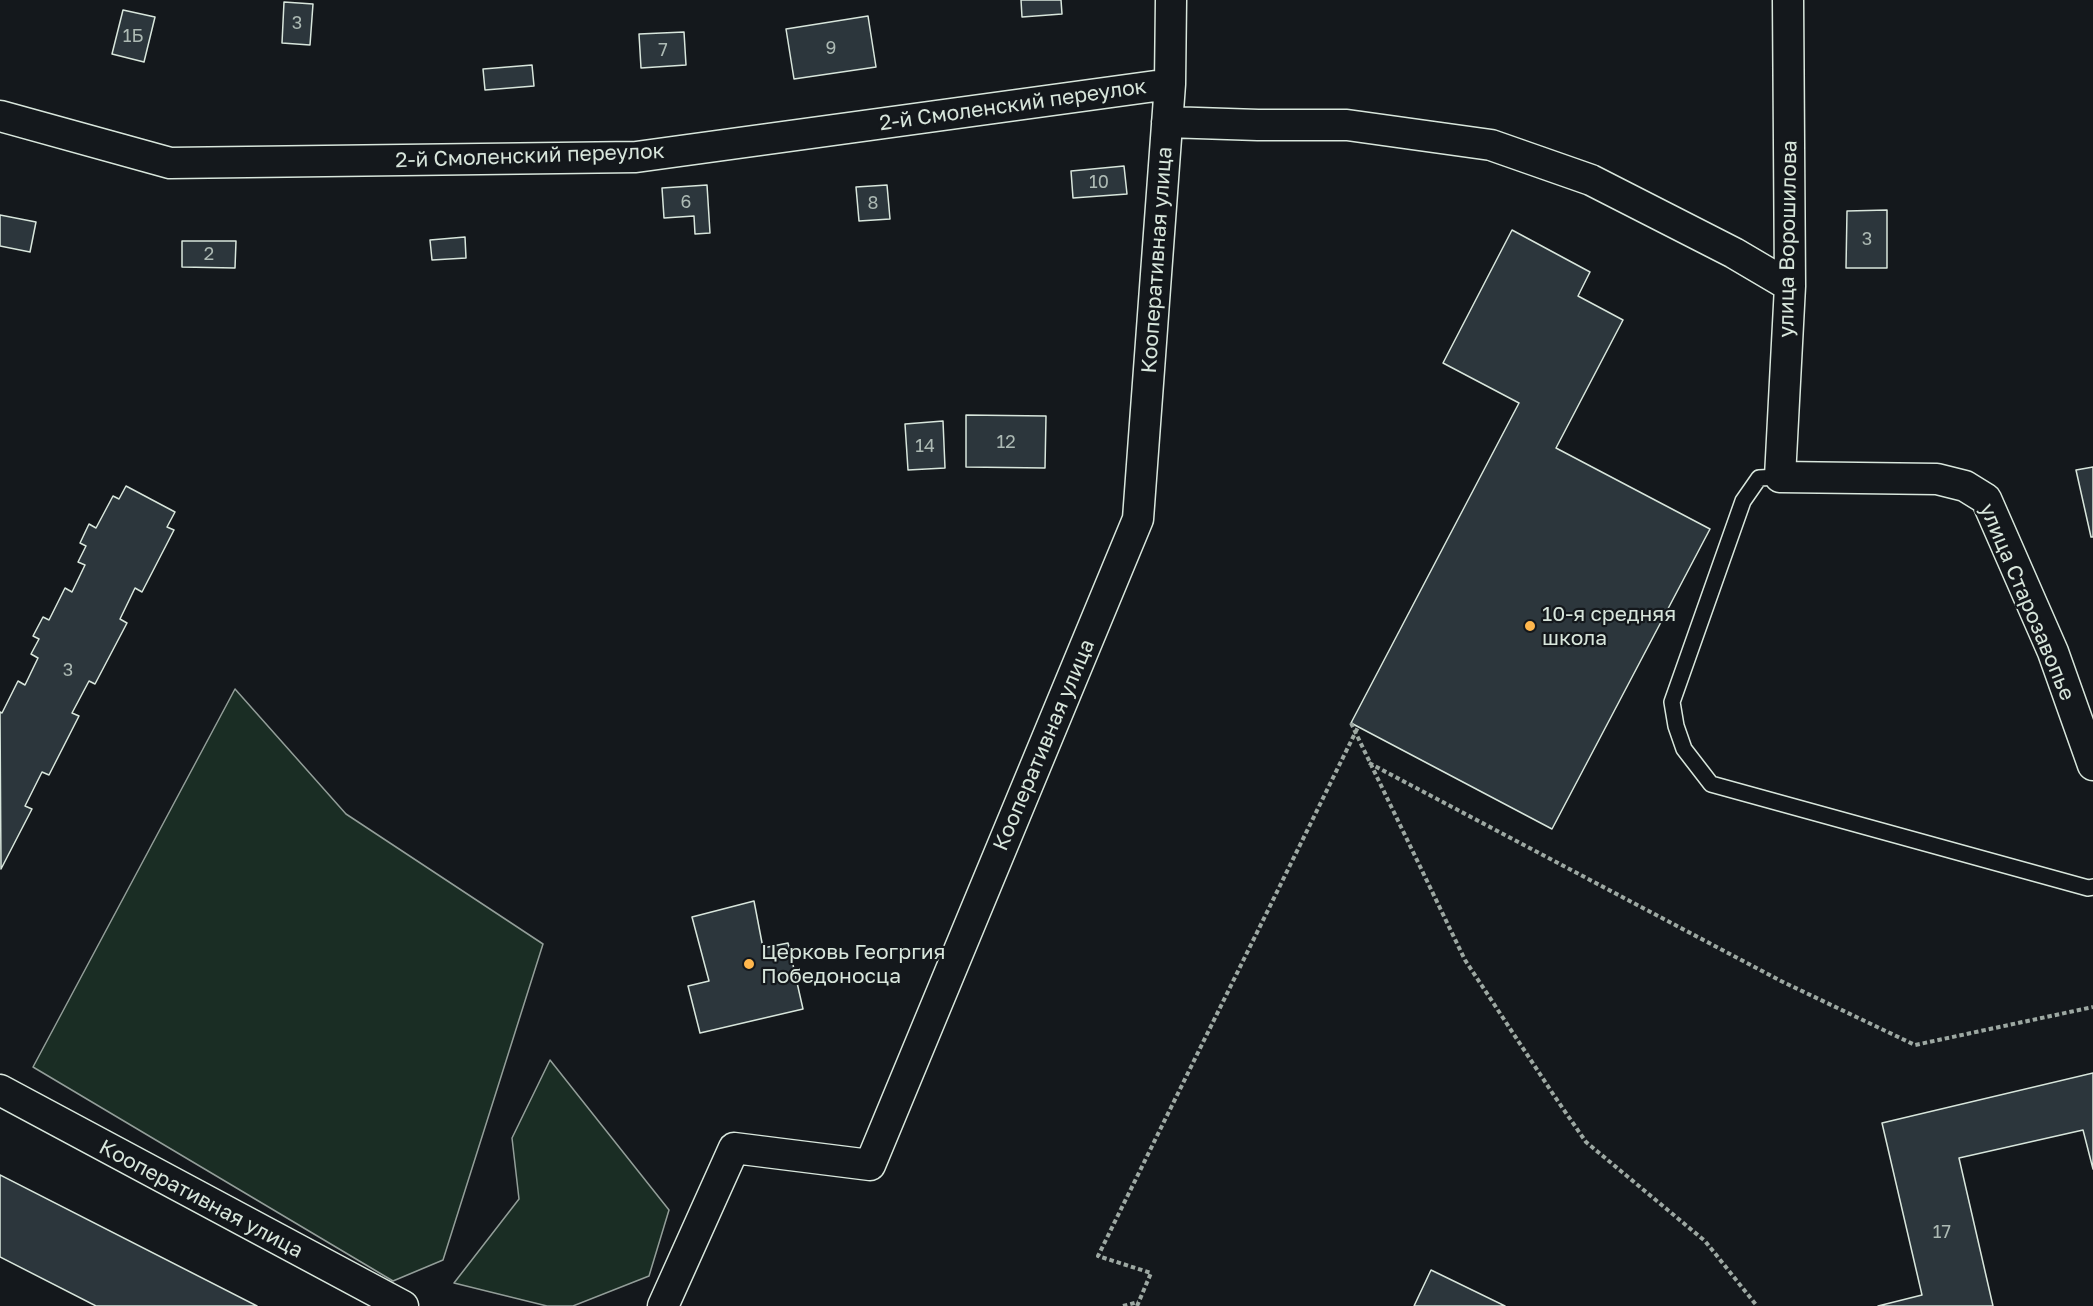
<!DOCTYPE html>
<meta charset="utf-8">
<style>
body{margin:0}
canvas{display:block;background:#14181c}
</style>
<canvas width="2093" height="1306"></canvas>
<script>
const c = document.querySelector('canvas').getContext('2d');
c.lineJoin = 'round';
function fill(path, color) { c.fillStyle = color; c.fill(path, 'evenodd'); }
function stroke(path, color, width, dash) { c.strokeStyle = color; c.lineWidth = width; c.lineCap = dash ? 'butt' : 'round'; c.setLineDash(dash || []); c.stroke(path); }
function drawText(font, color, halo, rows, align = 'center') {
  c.font = font + ' "Golos Text",sans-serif'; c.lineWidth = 4.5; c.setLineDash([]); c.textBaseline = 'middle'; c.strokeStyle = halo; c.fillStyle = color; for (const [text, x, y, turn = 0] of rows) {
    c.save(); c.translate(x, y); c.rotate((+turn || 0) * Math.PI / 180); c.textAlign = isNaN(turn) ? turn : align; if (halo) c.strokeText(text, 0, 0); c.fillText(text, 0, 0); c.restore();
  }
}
const green = new Path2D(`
 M235,689L346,814L543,944L443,1260L393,1281L33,1067Z
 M550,1060L669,1210L649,1276L573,1306H547L454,1283L519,1199L512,1138Z`);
fill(green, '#1a2d24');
stroke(green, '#939e99', 1.5);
const building = new Path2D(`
 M1021,0H1061L1062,14L1022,17Z
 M284,2L313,4L310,45L282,43Z
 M123,10L155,17L144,62L112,54Z
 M868,16L876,67L794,79L786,29Z
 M684,32L686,65L641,68L639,34Z
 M532,65L534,86L485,90L483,69Z
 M1124,166L1127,194L1073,198L1071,171Z
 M707,185L710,233L695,234L694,216L664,218L662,188Z
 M887,185L890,219L859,221L856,187Z
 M1887,210V268H1846L1847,211Z
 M0,215L36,222L30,252L0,246Z
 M1512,230L1590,272L1578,296L1623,320L1556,448L1710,529L1552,829L1351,723L1519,403L1443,363Z
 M465,237L466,258L432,260L430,240Z
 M182,241H236L235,268L182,267Z
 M966,415L1046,416L1045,468L966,467Z
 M943,421L945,468L908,470L905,424Z
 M2093,467V537H2091L2076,470Z
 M126,486L175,512L167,527L174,530L142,592L135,588L120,619L127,623L95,684L89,681L72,713L79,716L49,775L42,772L25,806L32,809L1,869L0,712L2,713L18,681L25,685L38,658L31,654L39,639L33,636L43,617L49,620L65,588L72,592L85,565L78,562L86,546L80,543L89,524L96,528L113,496L119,499Z
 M754,901L763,948L788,943L803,1009L700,1033L688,986L709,981L692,917Z
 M2093,1073V1169L2083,1130L1959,1158L1993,1306H1878L1922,1295L1882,1123Z
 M0,1175L257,1306H96L0,1257Z
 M1431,1270L1505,1306H1414Z`);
fill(building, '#2c363c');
stroke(building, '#d8e6dc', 1.5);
const lane = new Path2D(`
 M1780,477L1759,478L1743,501L1672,702L1676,726L1684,749L1711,784L2088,888L2093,887`);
const street = new Path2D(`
 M1788,0L1790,286L1780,477L1937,479L1965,486L1986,499L2053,652L2093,765
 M0,116L170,163L636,157L1170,84
 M1167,122L1258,125H1347L1491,145L1591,180L1734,253L1790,286
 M0,1090L403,1306
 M663,1306L734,1148L870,1165L1138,519L1170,84L1171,0`);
stroke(lane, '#d8e6dc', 18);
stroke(street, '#d8e6dc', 33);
stroke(new Path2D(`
 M1351,723L1465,960L1555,1097L1586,1142L1705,1241L1757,1306
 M1369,763L1781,981L1915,1045L2093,1007
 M1123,1306L1138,1302
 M1137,1306L1151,1273L1098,1256L1358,727`), '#9da8a2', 4, [4.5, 3]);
stroke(lane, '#14181c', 15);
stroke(street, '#14181c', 30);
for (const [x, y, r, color] of [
 [1530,626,6,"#ffb74d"],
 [749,964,6,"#ffb74d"]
]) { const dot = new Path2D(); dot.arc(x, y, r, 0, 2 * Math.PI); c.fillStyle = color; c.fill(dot); stroke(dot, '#14181c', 2); }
drawText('18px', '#adbab4', null, [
 ["3",297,23],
 ["1Б",133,36],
 ["9",831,48],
 ["7",663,50],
 ["10",1099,182],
 ["6",686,202],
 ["8",873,203],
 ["3",1867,239],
 ["2",209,254],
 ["12",1006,442],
 ["14",925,446],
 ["3",68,670],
 ["17",1942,1232]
]);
drawText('21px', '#d8e6dc', '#14181c', [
 ["2-й Смоленский переулок",1013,105,-8],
 ["2-й Смоленский переулок",530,156,-2],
 ["улица Ворошилова",1788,239,-89],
 ["Кооперативная улица",1157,260,-86],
 ["улица Старозавопье",2027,602,67],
 ["Кооперативная улица",1044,745,-67],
 ["Кооперативная улица",201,1199,28]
]);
drawText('21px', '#d8e6dc', '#14181c', [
 ["10-я средняя",1542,614],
 ["школа",1542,638],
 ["Церковь Геогргия",761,952],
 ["Победоносца",761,976]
], 'left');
</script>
